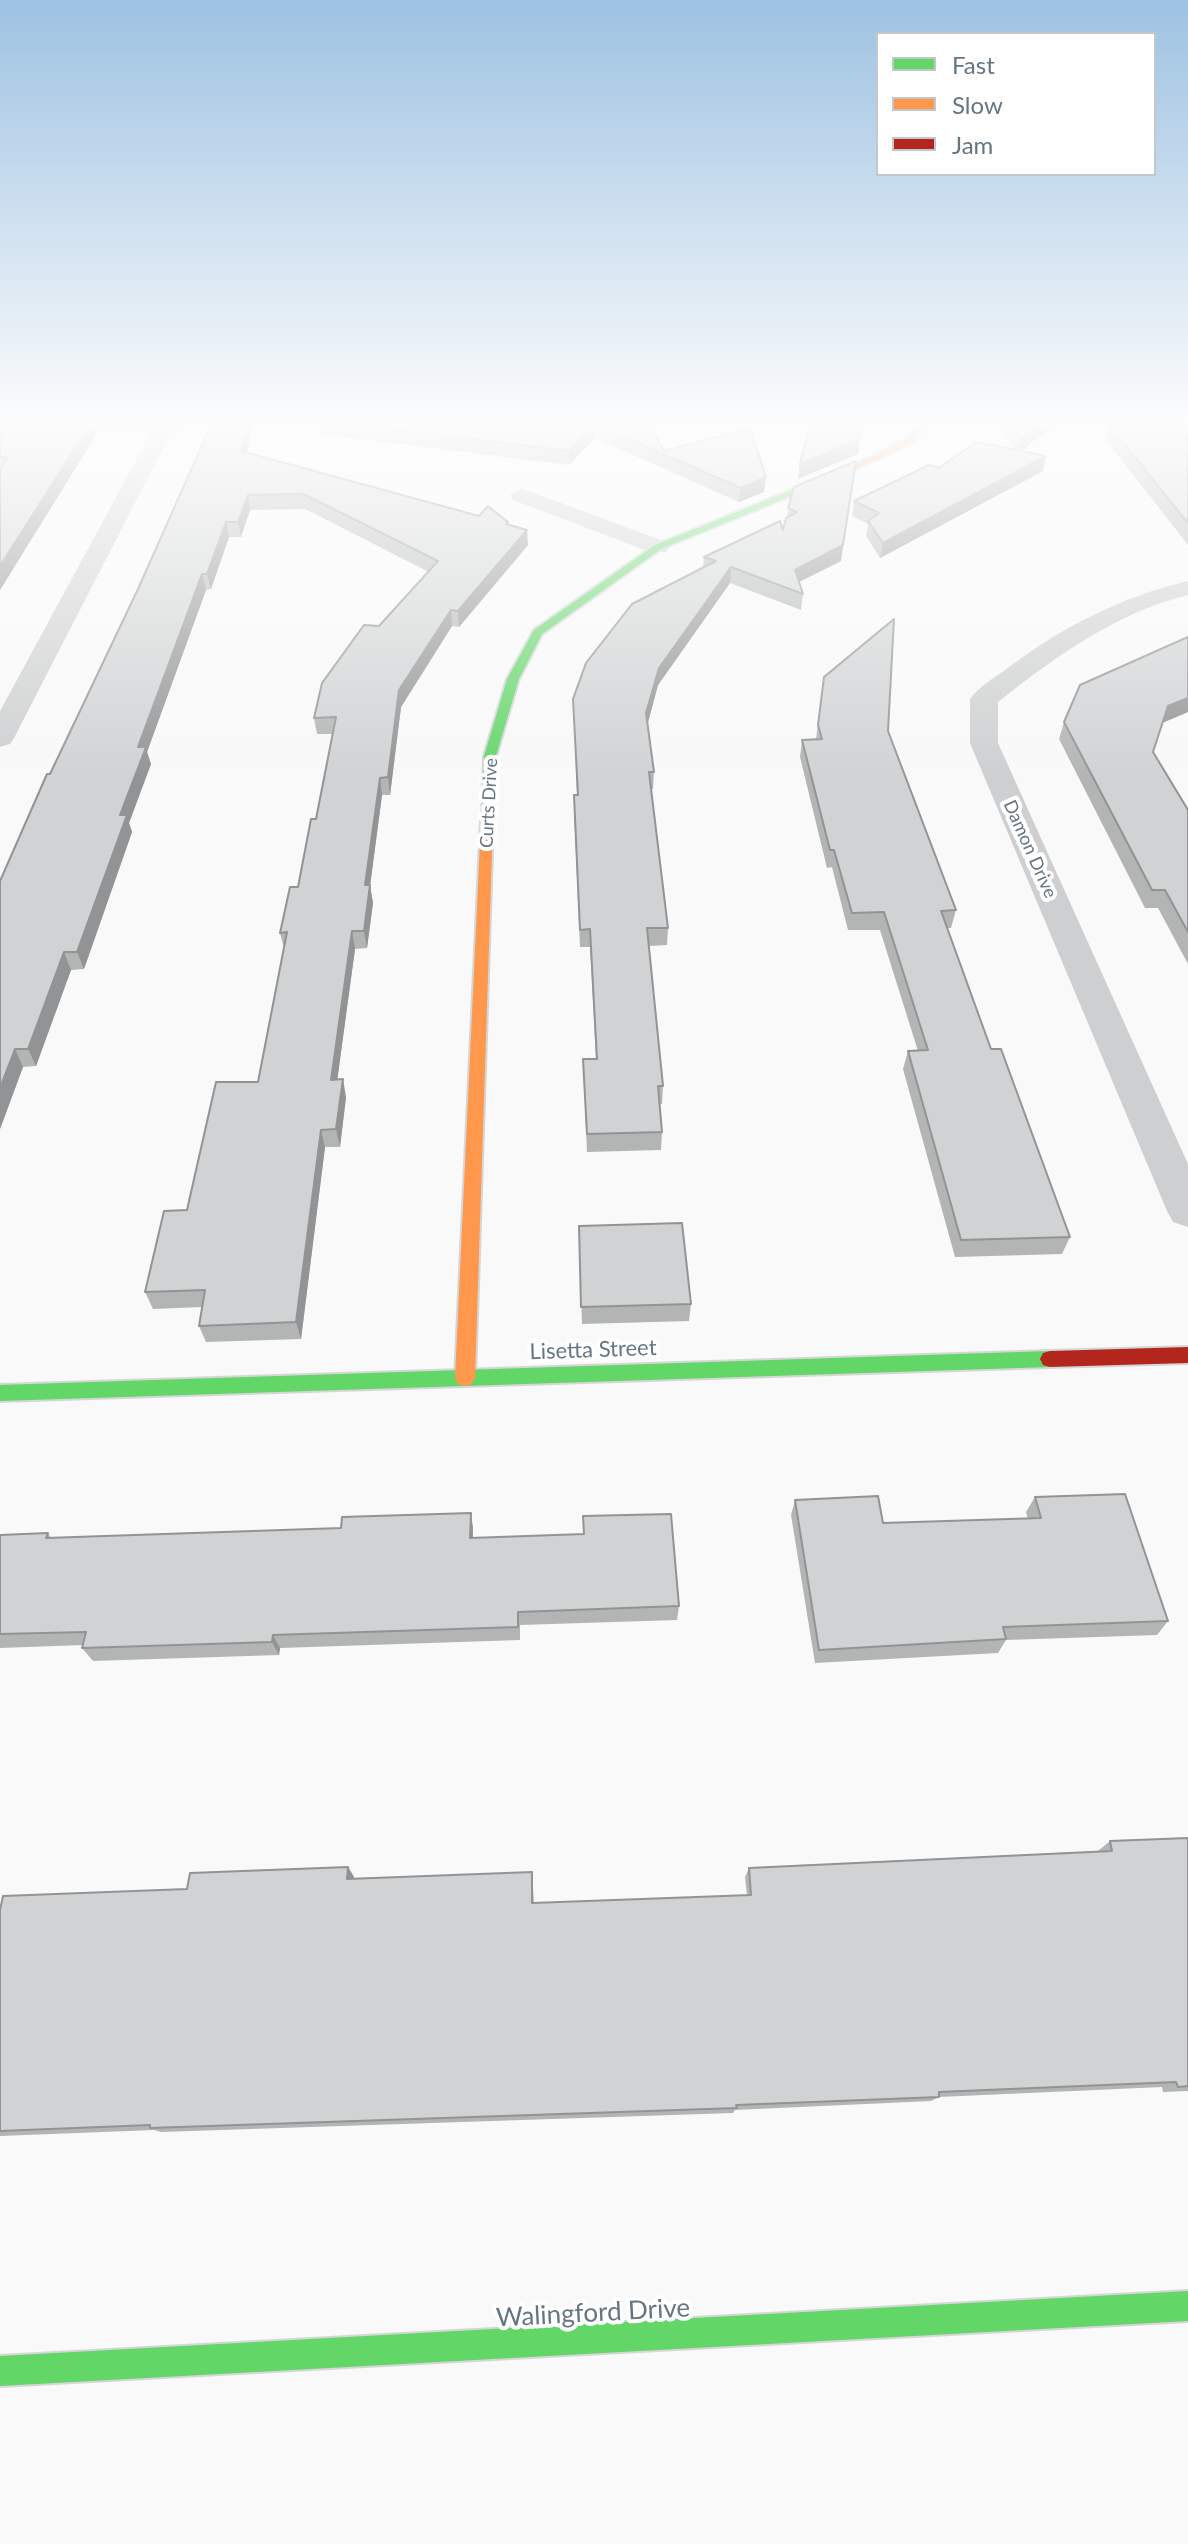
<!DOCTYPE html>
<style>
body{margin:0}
#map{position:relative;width:1188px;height:2544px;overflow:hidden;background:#f9f9f9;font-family:Lato,sans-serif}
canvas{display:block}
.legend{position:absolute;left:876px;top:32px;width:280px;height:144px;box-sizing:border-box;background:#fff;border:2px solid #c1c8cd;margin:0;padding:10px 14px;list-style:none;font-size:24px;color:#657683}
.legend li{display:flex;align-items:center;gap:16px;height:40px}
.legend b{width:40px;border:2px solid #c1c8cd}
</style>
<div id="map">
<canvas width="1188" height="2544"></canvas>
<ul class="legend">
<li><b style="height:10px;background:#63d668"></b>Fast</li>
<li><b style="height:10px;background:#ff974d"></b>Slow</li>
<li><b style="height:10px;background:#b3261e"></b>Jam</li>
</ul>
</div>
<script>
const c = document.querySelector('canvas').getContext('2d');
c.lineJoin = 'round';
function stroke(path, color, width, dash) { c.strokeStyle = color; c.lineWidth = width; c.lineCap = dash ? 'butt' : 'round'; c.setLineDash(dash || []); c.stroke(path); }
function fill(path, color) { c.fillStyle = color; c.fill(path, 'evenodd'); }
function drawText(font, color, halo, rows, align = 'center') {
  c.font = font + ' Lato,sans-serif'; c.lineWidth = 8; c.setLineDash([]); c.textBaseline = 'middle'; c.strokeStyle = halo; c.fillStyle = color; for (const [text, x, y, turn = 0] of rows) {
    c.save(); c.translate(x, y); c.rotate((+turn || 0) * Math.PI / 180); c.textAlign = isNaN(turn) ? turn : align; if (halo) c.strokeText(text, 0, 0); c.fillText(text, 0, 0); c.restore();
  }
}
const fast = new Path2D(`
 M838,471L841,476L661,549L542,634L519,679L496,756L493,821L482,824L484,756L507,679L534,630L655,545Z
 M1050,1351L1057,1353L1060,1359L1057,1365L1050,1367L0,1401V1385Z
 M1188,2291V2321L0,2386V2356Z`);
const slow = new Path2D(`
 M921,425H929L911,444L841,476L834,474L905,440Z
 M487,817L493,821L475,1378L472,1384L465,1386L458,1384L455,1378L481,821Z`);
const jam = new Path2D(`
 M1188,1347V1363L1050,1367L1043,1365L1040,1359L1043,1353L1050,1351Z`);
stroke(fast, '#d5d6d7', 4);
stroke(slow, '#d5d6d7', 4);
stroke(jam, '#d5d6d7', 4);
fill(new Path2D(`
 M0,425H189L186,429L172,431L14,738L10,744L0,747V711L152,431L0,434Z
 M521,488L666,542L670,547L666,552H650L513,500L510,495Z
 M1188,581V595C1116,613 1056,656 998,702V743L1188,1164V1227L1173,1222L1167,1211L970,743V699C979,686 996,677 1009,667C1064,626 1121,597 1188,581Z`), '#cecfd0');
fill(fast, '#63d668');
fill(slow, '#ff974d');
fill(jam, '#b3261e');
fill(new Path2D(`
 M0,425H93L96,435L0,590Z
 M211,425H252L247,452L508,525L528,545L459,627L452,626L401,707L390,795H382L370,886L373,903L367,948L355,949L337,1080L346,1097L340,1147H325L301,1339L206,1342L199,1326L202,1307L153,1309L145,1292L187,1210L258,1082L284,948L280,933L298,887L316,819L332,734H317L314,718L379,626L429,572L305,509L250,510L241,537H229L211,589L206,590L147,752L151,764L129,823L132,832L84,969L71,970L36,1066L23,1067L0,1129L50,774L138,589Z
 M319,425H651L664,451L764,492L739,502L595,438L569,465L320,434Z
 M998,425H1053L1021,451L1043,471L880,558L866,536L868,524L852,516L854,501L939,468L1015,450Z
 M1109,425H1188V545L1105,439Z
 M794,487L841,561L799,582L803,594L801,610L730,583L658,685L648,723L654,772L653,789H651L668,928L667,945L649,946L663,1086L662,1104H659L662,1132L661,1150L587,1152L583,1059H596L590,947H580L574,812L577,795L573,699L703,568L704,557L783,530L787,517Z
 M1188,637V712L1162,723L1153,752L1188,810V964L1158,908H1145L1059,739L1064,722Z
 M824,677L888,731L956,910L951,928H947L991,1049L1070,1237L1062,1254L955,1257L903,1069L908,1051H918L880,930H848L832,867L827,868L800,757L802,740L816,739Z
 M579,1226L691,1304L689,1321L582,1324Z
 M1035,1497L1168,1621L1157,1635L1006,1640L998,1653L815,1663L791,1515L795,1500L883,1523L1028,1519L1026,1512Z
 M473,1528V1538L679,1606L677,1620L520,1625V1640L280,1648L279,1655L93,1661L82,1648L83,1645L0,1648V1535L48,1533L51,1538Z
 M1188,1838V2091L1163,2092L1162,2087L939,2097L931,2101L735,2110L733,2113L161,2132L154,2130L0,2136V1910L187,1889L348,1867L354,1877V1879L532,1872L534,1903L747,1895L745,1877L749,1868L1098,1851L1110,1841Z`), '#b3b5b5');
fill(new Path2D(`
 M90,425H93L96,435L0,590V566Z
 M247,425H252L244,465L241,451Z
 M594,425L595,438L569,465V451Z
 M862,425L858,454L798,479L800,464Z
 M1039,425H1053L1018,454L1021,439Z
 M1046,456L1043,471L880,558L883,543Z
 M856,461L841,561L793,585L795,570Z
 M766,477L764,492L739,502L741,488Z
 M248,495L250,510L241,537L238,522Z
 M226,522L229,537L211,589L207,574Z
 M527,530L528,545L459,627L458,611Z
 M731,567L730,583L658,685L646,729V713L659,668Z
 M202,574L206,590L147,752L151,764L129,823L132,832L84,969L77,952L120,815L138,747Z
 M451,610L452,626L401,707L390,795L388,777L399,690Z
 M1188,698V712L1162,723L1168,706Z
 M380,778L382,795L370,886L373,903L367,948L364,931L365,885Z
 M352,931L355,949L335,1097L331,1080Z
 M64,952L71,970L36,1066L28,1049Z
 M15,1049L23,1067L0,1129V1088Z
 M343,1079L346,1097L340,1147L336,1129Z
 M321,1130L325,1147L301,1339L296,1322Z
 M471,1513L473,1528L472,1553L470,1538Z
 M273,1635L280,1648L279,1655L272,1642Z
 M348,1867L354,1877L353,1889L347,1879Z`), '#929394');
const building = new Path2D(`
 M0,425H90L0,566V469L8,457H0Z
 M211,425H247L241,451L479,516L488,506L508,522L506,524L527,530L458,611L451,610L399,690L388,777L380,778L365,885H370L364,931H352L331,1080L343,1079L336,1129L321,1130L296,1322L199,1326L205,1290L145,1292L164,1211L187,1210L216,1082H258L287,932L280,933L290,887H298L311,819H316L336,717L314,718L322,683L364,625L379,626L438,561L303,494L248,495L238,522H226L207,574H202L138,747H146L120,815H127L77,952H64L28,1049H15L0,1088V881L47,774H50L138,589Z
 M358,425H594L569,451Z
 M597,425H651L664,451L750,428L766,477L741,488Z
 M810,425H862L860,439L800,464Z
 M1011,425H1039L1021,439Z
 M1109,425H1188V523Z
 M976,442L1046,456L883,543L868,521L879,513L854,501L929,465L939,468Z
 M856,461L843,545L795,570L803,594L731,567L659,668L646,713L654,772H649L668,928H647L663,1086H658L662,1132L587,1134L583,1059H597L590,929L580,930L574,795H578L573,699L586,663L632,604L716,561L704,557L780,521L783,530L786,518L797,512L788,508L794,487Z
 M894,619L888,731L956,910L941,911L991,1049H1001L1070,1237L961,1240L908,1051L928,1050L884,912L852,913L834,850H830L802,740L822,739L818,725L824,677Z
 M1188,637V698L1168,706L1153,752L1188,810V932L1165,890H1152L1064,722L1080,685Z
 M682,1223L691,1304L581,1307L579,1226Z
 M1125,1494L1168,1621L1003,1627L1006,1639L819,1650L795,1500L878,1496L883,1523L1041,1518L1035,1497Z
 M471,1513L470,1538L584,1534L583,1516L671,1514L679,1606L518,1612V1627L273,1635L272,1642L82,1648L86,1632L0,1634V1535L48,1533L46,1538L341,1528L342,1517Z
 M1188,1838V2086L1178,2087L1176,2082L939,2092V2097L736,2105L737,2108L150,2128V2125L0,2131V1910L3,1896L187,1889L190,1873L348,1867L347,1879L532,1872V1903L751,1895L749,1868L1112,1851L1110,1841Z`);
fill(building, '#d0d2d3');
stroke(building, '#929394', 2);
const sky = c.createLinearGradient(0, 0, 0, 781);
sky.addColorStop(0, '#9dc2e2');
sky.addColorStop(0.54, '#fcfcfc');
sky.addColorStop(1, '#fcfcfc00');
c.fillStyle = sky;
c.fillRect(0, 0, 1188, 781);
drawText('18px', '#657683', '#fff', [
 ["Curts Drive",489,803,-87],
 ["Damon Drive",1030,849,66]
]);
drawText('22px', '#657683', '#fff', [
 ["Lisetta Street",593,1350,-2]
]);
drawText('26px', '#657683', '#fff', [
 ["Walingford Drive",593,2313,-3]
]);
</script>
